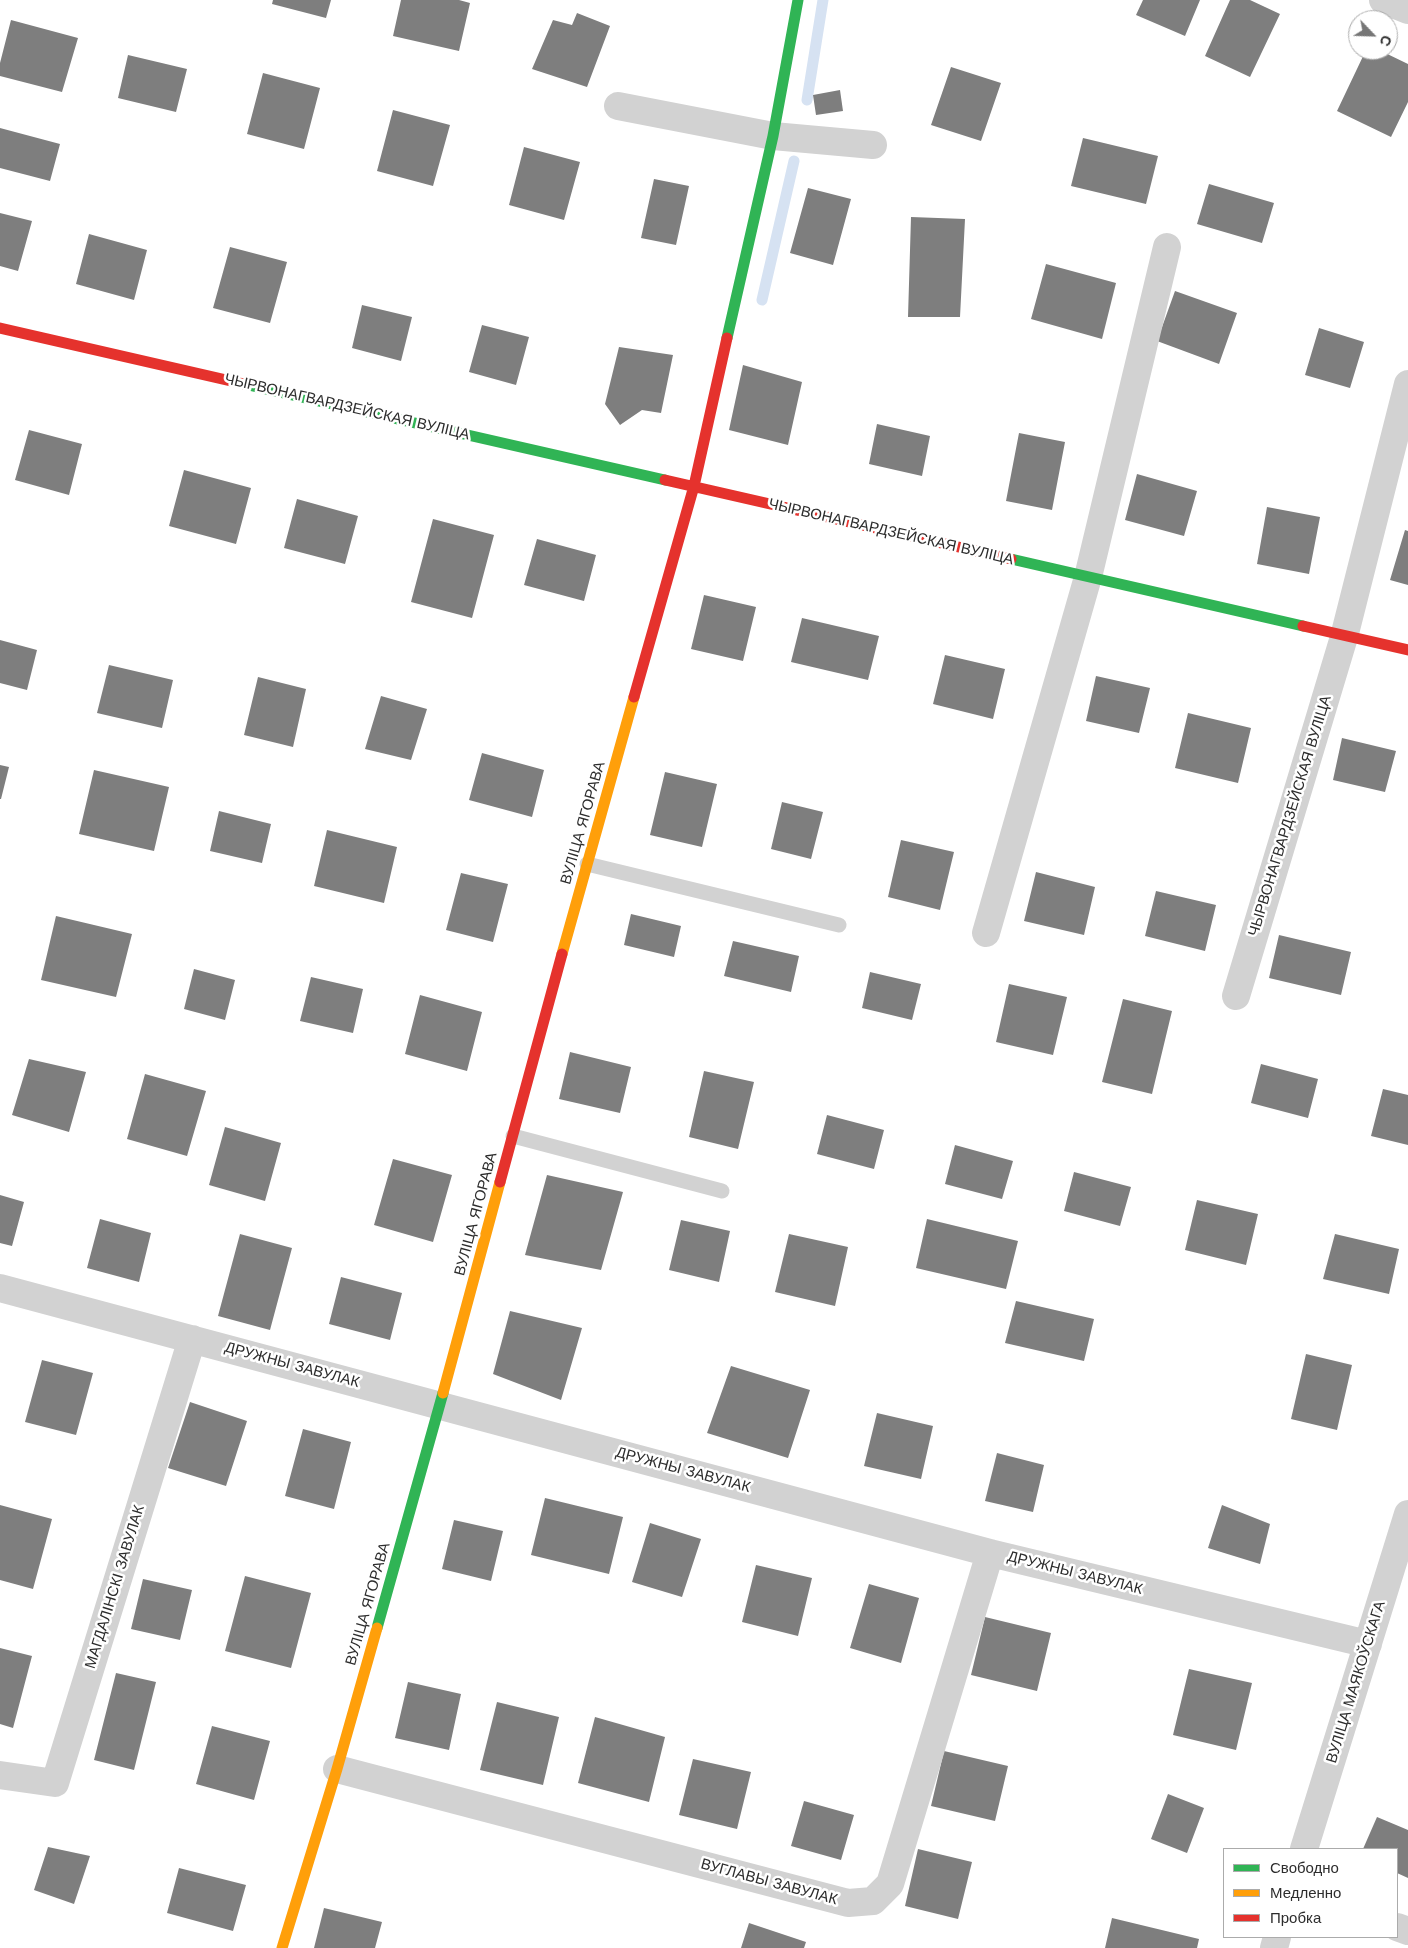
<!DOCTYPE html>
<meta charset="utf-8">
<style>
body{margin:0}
#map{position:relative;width:1408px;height:1948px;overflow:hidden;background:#fff;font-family:"Work Sans",sans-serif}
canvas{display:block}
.legend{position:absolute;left:1223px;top:1848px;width:175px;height:90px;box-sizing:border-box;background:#fff;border:1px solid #ababab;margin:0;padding:6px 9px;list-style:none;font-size:15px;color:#2d2d2d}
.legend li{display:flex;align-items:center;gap:10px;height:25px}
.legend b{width:25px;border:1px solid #ababab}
.north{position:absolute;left:1348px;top:10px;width:50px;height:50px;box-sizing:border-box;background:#fff;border:1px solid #ababab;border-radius:50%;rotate:114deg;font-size:14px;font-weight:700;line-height:20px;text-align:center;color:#2d2d2d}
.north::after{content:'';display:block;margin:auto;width:18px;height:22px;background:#767676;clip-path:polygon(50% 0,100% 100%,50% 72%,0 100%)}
</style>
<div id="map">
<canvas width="1408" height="1948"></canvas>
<ul class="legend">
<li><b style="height:6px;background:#30b455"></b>Свободно</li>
<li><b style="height:6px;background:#ff9f0a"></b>Медленно</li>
<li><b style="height:6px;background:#e5322d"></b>Пробка</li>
</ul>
<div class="north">С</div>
</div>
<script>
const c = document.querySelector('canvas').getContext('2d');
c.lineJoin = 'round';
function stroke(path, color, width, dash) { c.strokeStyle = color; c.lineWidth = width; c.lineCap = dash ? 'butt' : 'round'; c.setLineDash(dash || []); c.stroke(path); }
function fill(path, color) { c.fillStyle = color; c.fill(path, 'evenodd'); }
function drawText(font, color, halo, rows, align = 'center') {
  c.font = font + ' "Work Sans",sans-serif'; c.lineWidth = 5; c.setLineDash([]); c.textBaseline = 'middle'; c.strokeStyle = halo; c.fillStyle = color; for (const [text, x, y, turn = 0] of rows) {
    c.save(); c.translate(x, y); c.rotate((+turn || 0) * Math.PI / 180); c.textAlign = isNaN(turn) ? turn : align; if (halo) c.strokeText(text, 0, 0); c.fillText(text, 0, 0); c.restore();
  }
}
stroke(new Path2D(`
 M807,100L823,0
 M762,300L794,161`), '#d6e2f2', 11);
fill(new Path2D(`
 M273,0H331L326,18L272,4Z
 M401,0H459L470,3L459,51L393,36Z
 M1143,0H1200L1185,36L1136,15Z
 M1230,0H1250L1280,14L1250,77L1205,56Z
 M577,13L610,26L587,87L532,69L553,20L572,25Z
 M11,20L78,38L62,92L0,76V63Z
 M1366,50H1379L1408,64V102L1391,137L1337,111Z
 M128,55L187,69L176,112L118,98Z
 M951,67L1001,83L981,141L931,125Z
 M263,73L320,88L304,149L247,134Z
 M840,90L843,111L816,115L813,95Z
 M393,110L450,125L433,186L377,171Z
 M0,128L60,144L50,181L0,168Z
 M1083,138L1158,156L1146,204L1071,186Z
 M524,147L580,162L564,220L509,205Z
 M654,179L689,186L676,245L641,238Z
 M1209,184L1274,203L1262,243L1197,224Z
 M808,188L851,199L833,265L790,253Z
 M0,213L32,221L18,271L0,266Z
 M911,217L965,219L960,317H908Z
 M89,234L147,250L134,300L76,284Z
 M230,247L287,262L270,323L213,308Z
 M1046,264L1116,283L1102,339L1031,319Z
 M1175,291L1237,313L1219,364L1157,341Z
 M362,305L412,317L401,361L352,348Z
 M482,325L529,337L516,385L469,372Z
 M1319,328L1364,342L1350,388L1305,375Z
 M619,347L673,355L661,413L642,410L620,425L605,404Z
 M743,365L802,382L788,445L729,430Z
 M877,424L930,436L922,476L869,464Z
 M29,430L82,444L69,495L15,480Z
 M1019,433L1065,442L1052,510L1006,501Z
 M184,470L251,488L236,544L169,526Z
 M1137,474L1197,491L1184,536L1125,520Z
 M297,499L358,516L345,564L284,548Z
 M1267,507L1320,517L1309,574L1257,564Z
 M433,519L494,535L472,618L411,602Z
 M1405,530L1408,531V585L1390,580Z
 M537,539L596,555L584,601L524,585Z
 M704,595L756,607L743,661L691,649Z
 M802,618L879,636L868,680L791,662Z
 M0,640L37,650L27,690L0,683Z
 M945,655L1005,669L993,719L933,704Z
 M109,665L173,680L162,728L97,713Z
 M1096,676L1150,688L1139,733L1086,721Z
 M258,677L306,689L293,747L244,735Z
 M381,696L427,709L411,760L365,749Z
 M1188,713L1251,728L1238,783L1175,768Z
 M1342,738L1396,751L1385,792L1333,780Z
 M482,753L544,770L532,817L469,800Z
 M0,765L9,767L1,799H0Z
 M94,770L169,787L154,851L79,834Z
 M665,772L717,784L702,847L650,835Z
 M782,802L823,812L811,859L771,849Z
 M219,811L271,824L262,863L210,851Z
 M327,830L397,847L384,903L314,886Z
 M901,840L954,852L940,910L888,897Z
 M1036,872L1095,887L1084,935L1024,921Z
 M461,873L508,884L493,942L446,930Z
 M1156,891L1216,905L1205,951L1145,936Z
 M631,914L681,926L674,957L624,945Z
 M56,916L132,934L116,997L41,980Z
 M1279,935L1351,952L1341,995L1269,978Z
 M733,941L799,956L791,992L724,976Z
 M194,969L235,980L225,1020L184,1009Z
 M870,972L921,984L912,1020L862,1008Z
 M311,977L363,989L353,1033L300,1021Z
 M1009,984L1067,997L1053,1055L996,1042Z
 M420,995L482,1012L467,1071L405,1054Z
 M1123,999L1172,1011L1152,1094L1102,1082Z
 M570,1052L631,1067L620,1113L559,1099Z
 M29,1059L86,1072L69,1132L12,1115Z
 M1261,1064L1318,1079L1308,1118L1251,1103Z
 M704,1071L754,1082L738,1149L689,1137Z
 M145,1074L206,1091L187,1156L127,1139Z
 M1383,1089L1408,1095V1145L1371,1136Z
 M827,1115L884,1130L874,1169L817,1154Z
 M225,1127L281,1143L265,1201L209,1185Z
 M955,1145L1013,1161L1002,1199L945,1184Z
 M393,1159L452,1175L433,1242L374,1225Z
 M1074,1172L1131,1187L1120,1226L1064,1211Z
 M547,1175L623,1192L601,1270L525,1255Z
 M0,1195L24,1202L12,1246L0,1243Z
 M1197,1200L1258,1214L1246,1265L1185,1250Z
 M100,1219L151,1233L139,1282L87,1268Z
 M927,1219L1018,1241L1006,1289L916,1268Z
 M681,1220L730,1231L719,1282L669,1270Z
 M240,1234L292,1248L270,1330L218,1316Z
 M789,1234L848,1247L835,1306L775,1292Z
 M1335,1234L1399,1249L1389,1294L1323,1279Z
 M341,1277L402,1293L390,1340L329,1324Z
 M1016,1301L1094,1319L1084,1361L1005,1343Z
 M510,1311L582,1328L561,1400L493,1374Z
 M1306,1354L1352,1365L1337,1430L1291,1419Z
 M42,1360L93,1373L76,1435L25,1422Z
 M731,1366L810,1390L788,1458L707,1433Z
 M190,1402L247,1421L226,1486L168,1468Z
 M877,1413L933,1426L921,1479L864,1466Z
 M303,1429L351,1442L334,1509L285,1496Z
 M997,1453L1044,1465L1033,1512L985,1501Z
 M545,1498L623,1517L609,1574L531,1555Z
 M0,1505L52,1519L33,1589L0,1580Z
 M1222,1505L1270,1524L1260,1564L1208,1548Z
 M454,1520L503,1531L491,1581L442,1569Z
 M650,1523L701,1539L682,1597L632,1582Z
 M756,1565L812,1578L798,1636L742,1622Z
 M245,1576L311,1593L291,1668L225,1651Z
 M143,1579L192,1590L180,1640L131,1629Z
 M869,1584L919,1598L901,1663L850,1648Z
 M985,1617L1051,1633L1037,1691L971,1675Z
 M0,1648L32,1656L13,1728L0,1724Z
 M1189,1669L1252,1683L1236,1750L1173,1735Z
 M116,1673L156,1682L134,1770L94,1760Z
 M408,1682L461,1694L449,1750L395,1738Z
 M497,1702L559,1717L543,1785L480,1770Z
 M595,1717L665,1737L649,1802L578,1783Z
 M212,1726L270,1741L254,1800L196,1784Z
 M944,1751L1008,1766L995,1821L931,1806Z
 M693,1759L751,1772L737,1829L679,1815Z
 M1168,1794L1204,1808L1187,1853L1151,1839Z
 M804,1801L854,1815L841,1860L791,1846Z
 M1377,1817L1408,1830V1878L1397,1873V1849H1363Z
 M48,1847L90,1856L74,1904L34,1890Z
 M918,1849L972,1862L958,1919L905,1906Z
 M179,1868L246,1885L233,1931L167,1913Z
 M324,1908L382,1922L375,1948H314Z
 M1112,1918L1199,1939L1197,1948H1105Z
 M749,1923L806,1942L804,1948H741Z`), '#7e7e7e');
stroke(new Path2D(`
 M587,864L839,925
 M513,1136L722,1191`), '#d2d2d2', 15);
stroke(new Path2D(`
 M1383,0L1408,10
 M618,106L773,136L873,145
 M986,933L1088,577L1167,247
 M1236,996L1344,637L1408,384
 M0,1288L990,1553L1368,1644
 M337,1769L848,1903L873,1901L890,1884L990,1553
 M0,1775L55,1783L192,1339
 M1304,1849L1408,1514
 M1397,1927L1408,1931
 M1274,1948L1277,1937`), '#d2d2d2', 28);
stroke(new Path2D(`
 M727,338L773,136L798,0
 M244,384L665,480
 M1011,559L1303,626
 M377,1628L443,1393`), '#30b455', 11);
stroke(new Path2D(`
 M562,954L634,697
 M443,1393L500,1182
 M282,1948L337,1769L377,1628`), '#ff9f0a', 11);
stroke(new Path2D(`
 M0,328L244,384
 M665,480L1011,559
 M1303,626L1408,650
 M634,697L694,486L727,338
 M500,1182L562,954`), '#e5322d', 11);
drawText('15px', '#2d2d2d', '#fff', [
 ["ЧЫРВОНАГВАРДЗЕЙСКАЯ ВУЛІЦА",347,407,13],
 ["ЧЫРВОНАГВАРДЗЕЙСКАЯ ВУЛІЦА",891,532,13],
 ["ЧЫРВОНАГВАРДЗЕЙСКАЯ ВУЛІЦА",1290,816,-73],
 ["ВУЛІЦА ЯГОРАВА",583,823,-74],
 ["ВУЛІЦА ЯГОРАВА",476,1214,-75],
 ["ДРУЖНЫ ЗАВУЛАК",292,1365,15],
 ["ДРУЖНЫ ЗАВУЛАК",683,1470,15],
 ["ДРУЖНЫ ЗАВУЛАК",1075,1573,14],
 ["МАГДАЛІНСКІ ЗАВУЛАК",115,1587,-73],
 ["ВУЛІЦА ЯГОРАВА",368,1604,-74],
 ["ВУЛІЦА МАЯКОЎСКАГА",1356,1682,-73],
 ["ВУГЛАВЫ ЗАВУЛАК",769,1882,15]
]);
</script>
